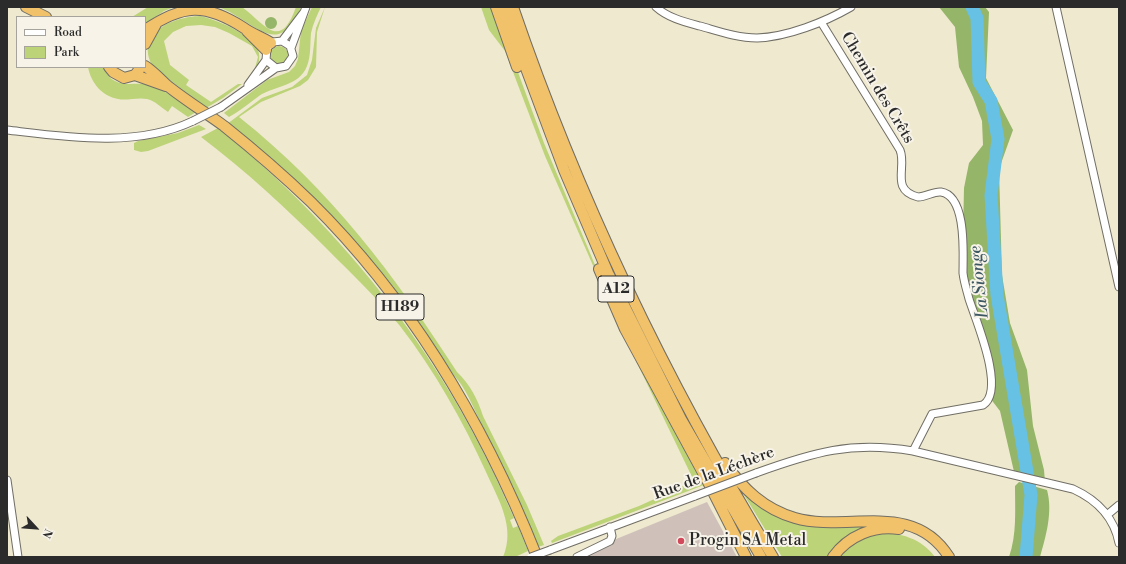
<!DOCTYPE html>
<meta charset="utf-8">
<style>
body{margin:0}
#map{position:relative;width:1126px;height:564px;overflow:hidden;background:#efe9d0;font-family:"Libre Bodoni",serif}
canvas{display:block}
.frame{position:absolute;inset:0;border:8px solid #2b2b2b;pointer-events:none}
.legend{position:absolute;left:16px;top:16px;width:130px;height:52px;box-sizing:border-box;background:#f7f3e8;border:1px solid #a5a39c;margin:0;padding:5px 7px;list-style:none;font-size:12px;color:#2b2b2b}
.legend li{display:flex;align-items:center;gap:8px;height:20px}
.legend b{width:20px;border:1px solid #a5a39c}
.north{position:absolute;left:16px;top:508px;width:40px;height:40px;-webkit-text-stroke:3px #f7f3e8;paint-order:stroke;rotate:116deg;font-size:11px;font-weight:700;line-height:16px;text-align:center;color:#2b2b2b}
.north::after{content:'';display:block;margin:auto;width:14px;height:18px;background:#2b2b2b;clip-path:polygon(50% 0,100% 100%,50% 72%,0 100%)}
</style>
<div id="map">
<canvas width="1126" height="564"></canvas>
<div class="frame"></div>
<ul class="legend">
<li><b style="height:5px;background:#fff"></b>Road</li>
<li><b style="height:11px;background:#bcd378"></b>Park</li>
</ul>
<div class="north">N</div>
</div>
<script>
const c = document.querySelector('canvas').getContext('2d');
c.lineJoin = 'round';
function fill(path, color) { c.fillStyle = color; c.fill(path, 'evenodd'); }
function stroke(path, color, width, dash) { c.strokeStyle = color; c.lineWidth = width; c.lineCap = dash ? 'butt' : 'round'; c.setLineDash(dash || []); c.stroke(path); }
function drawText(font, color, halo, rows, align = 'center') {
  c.font = font + ' "Libre Bodoni",serif'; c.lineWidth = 4; c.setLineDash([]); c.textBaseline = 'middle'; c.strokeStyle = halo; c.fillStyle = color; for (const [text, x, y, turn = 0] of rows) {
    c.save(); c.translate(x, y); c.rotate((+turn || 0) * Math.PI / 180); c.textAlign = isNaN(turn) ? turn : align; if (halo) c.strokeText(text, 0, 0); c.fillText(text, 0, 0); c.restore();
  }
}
fill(new Path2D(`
 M707,502L737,557H572Z`), '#cfc1ba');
fill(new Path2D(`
 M148,7H174L164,11L145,24V17H132Z
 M218,7H242C265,24 280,52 296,7H301C278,63 252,18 218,7Z
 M312,7H321C317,15 313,24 311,33C310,44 311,56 307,66C299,87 275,85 259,96C249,103 240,111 229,117L224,113L267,80L289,72L295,66L298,59L301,31Z
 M325,7L317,32L316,67L308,80L300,86L261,102L239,117C331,190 394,274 457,372C470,384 478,400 483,416L527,505L544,545L538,547C521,504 500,463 480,421C471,403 467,390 453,374C391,280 319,191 227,124L262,98L292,87L307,75L312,60L316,28Z
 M481,7H494L544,143L600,277L704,485L552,543L551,541L558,536L639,506L694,481L623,334L545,156L505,51L489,30Z
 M200,16C217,20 247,32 257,48C261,55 259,62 257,69L255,68L258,57L252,46L229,33L215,27L201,25L186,26L173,32L164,41L170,65L189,80L186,85L211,102L238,84H242L223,98L206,108L153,67C134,33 172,17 200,16Z
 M270 55a9 9 0 1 1 18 0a9 9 0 1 1-18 0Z
 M88,67H104C106,73 109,78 115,81C124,86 134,83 143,84C163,87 180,102 196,112L188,117L172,106L168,112C162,108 154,100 147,99C137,97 127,101 118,99C102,96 91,83 88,67Z
 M199,125L206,129L148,151L141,152L134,150V143L138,141L178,133Z
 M218,128C348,233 449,364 514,518L510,520L513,528L518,526L528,551L515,557H503C516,527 498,499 486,472C463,421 434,370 400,326C378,299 352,274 327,249C287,209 246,171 201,137Z
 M741,490L777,515L882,524L830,557H782Z
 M879,533C901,533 921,538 935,557H838C851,545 861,538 879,533Z`), '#bcd378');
fill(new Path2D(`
 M939,7H985L989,12L986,78L1013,130L999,169L1002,275L1010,323L1027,370L1033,426L1044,470L1045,482L1015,476L1000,411L990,398L992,380L967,292L963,234L964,188L969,163L983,145L982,121L973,97L959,67L955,27Z
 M265 23a6 6 0 1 1 12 0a6 6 0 1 1-12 0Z
 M1019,482L1047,490C1053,512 1046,536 1040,557H1009C1017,535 1015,509 1015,486Z`), '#95b568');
stroke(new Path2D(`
 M972,7L977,18L979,82L991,101L998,139L991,195L997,295L1031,495L1026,557`), '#67c1e4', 13);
const minor = new Path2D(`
 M656,7C668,18 685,22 700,26C718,31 737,38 757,38C787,37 825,22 851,7
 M1056,7L1119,287
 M821,22L900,150C907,167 890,190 918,197C926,197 934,191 941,192C967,196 963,254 963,273C964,282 967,291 969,299C976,321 1006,390 983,405L932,414L913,451
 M282,41L290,46L293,56L286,66L276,68L266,60L267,48L273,42L282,41L304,12
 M291,48L306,7
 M248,85L266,60
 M221,107L276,68
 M7,130C67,137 136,148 193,121
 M756,473C814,452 851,441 913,451L1073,489C1097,500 1114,517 1119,543
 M7,480L18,557
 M1107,515L1119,505
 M550,550L695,496
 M577,557L610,541L612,536L610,527`);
const highway = new Path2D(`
 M26,7L46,17
 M496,7L517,67
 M503,7L564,170L608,273L681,419L761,557
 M513,7C579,200 667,383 773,557
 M145,30C183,4 205,3 244,28C252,34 262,37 271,43
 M247,31L266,50
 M145,44L156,24
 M145,66C154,72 161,80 169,87C187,101 206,113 224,126C254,150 283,175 311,202C412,302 485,426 537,557
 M109,67L113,72L124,78L135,75L141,67
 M135,75L166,86
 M599,269L625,329L708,482L746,557
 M725,463C743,489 764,509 795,518C847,533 913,499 949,557
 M833,557C848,536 874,525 899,529`);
stroke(minor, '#706e65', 9);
stroke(highway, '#706e65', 12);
stroke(minor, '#fff', 7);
stroke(highway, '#f2c26a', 10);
const minorBridge = new Path2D(`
 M193,121L221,107
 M695,496L756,473
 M531,557L550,550`);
stroke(minorBridge, '#706e65', 9, []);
stroke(minorBridge, '#fff', 7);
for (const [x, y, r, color] of [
 [681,541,4,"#d1495b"]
]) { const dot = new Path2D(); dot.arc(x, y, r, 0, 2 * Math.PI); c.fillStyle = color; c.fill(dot); stroke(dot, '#f7f3e8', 1.5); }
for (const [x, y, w] of [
 [616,289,36],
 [400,307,48]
]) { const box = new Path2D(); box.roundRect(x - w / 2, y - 13, w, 26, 3); c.fillStyle = '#f7f3e8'; c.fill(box); stroke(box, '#2b2b2b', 1); }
drawText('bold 15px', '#2b2b2b', null, [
 ["A12",616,289],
 ["H189",400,307]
]);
drawText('16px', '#2b2b2b', '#f7f3e8', [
 ["Chemin des Crêts",877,88,59],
 ["Rue de la Léchère",714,474,-20]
]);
drawText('16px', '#2b2b2b', '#f7f3e8', [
 ["Progin SA Metal",689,541]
], 'left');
drawText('italic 17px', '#3d5862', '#f7f3e8', [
 ["La Sionge",980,282,-96]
]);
</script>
